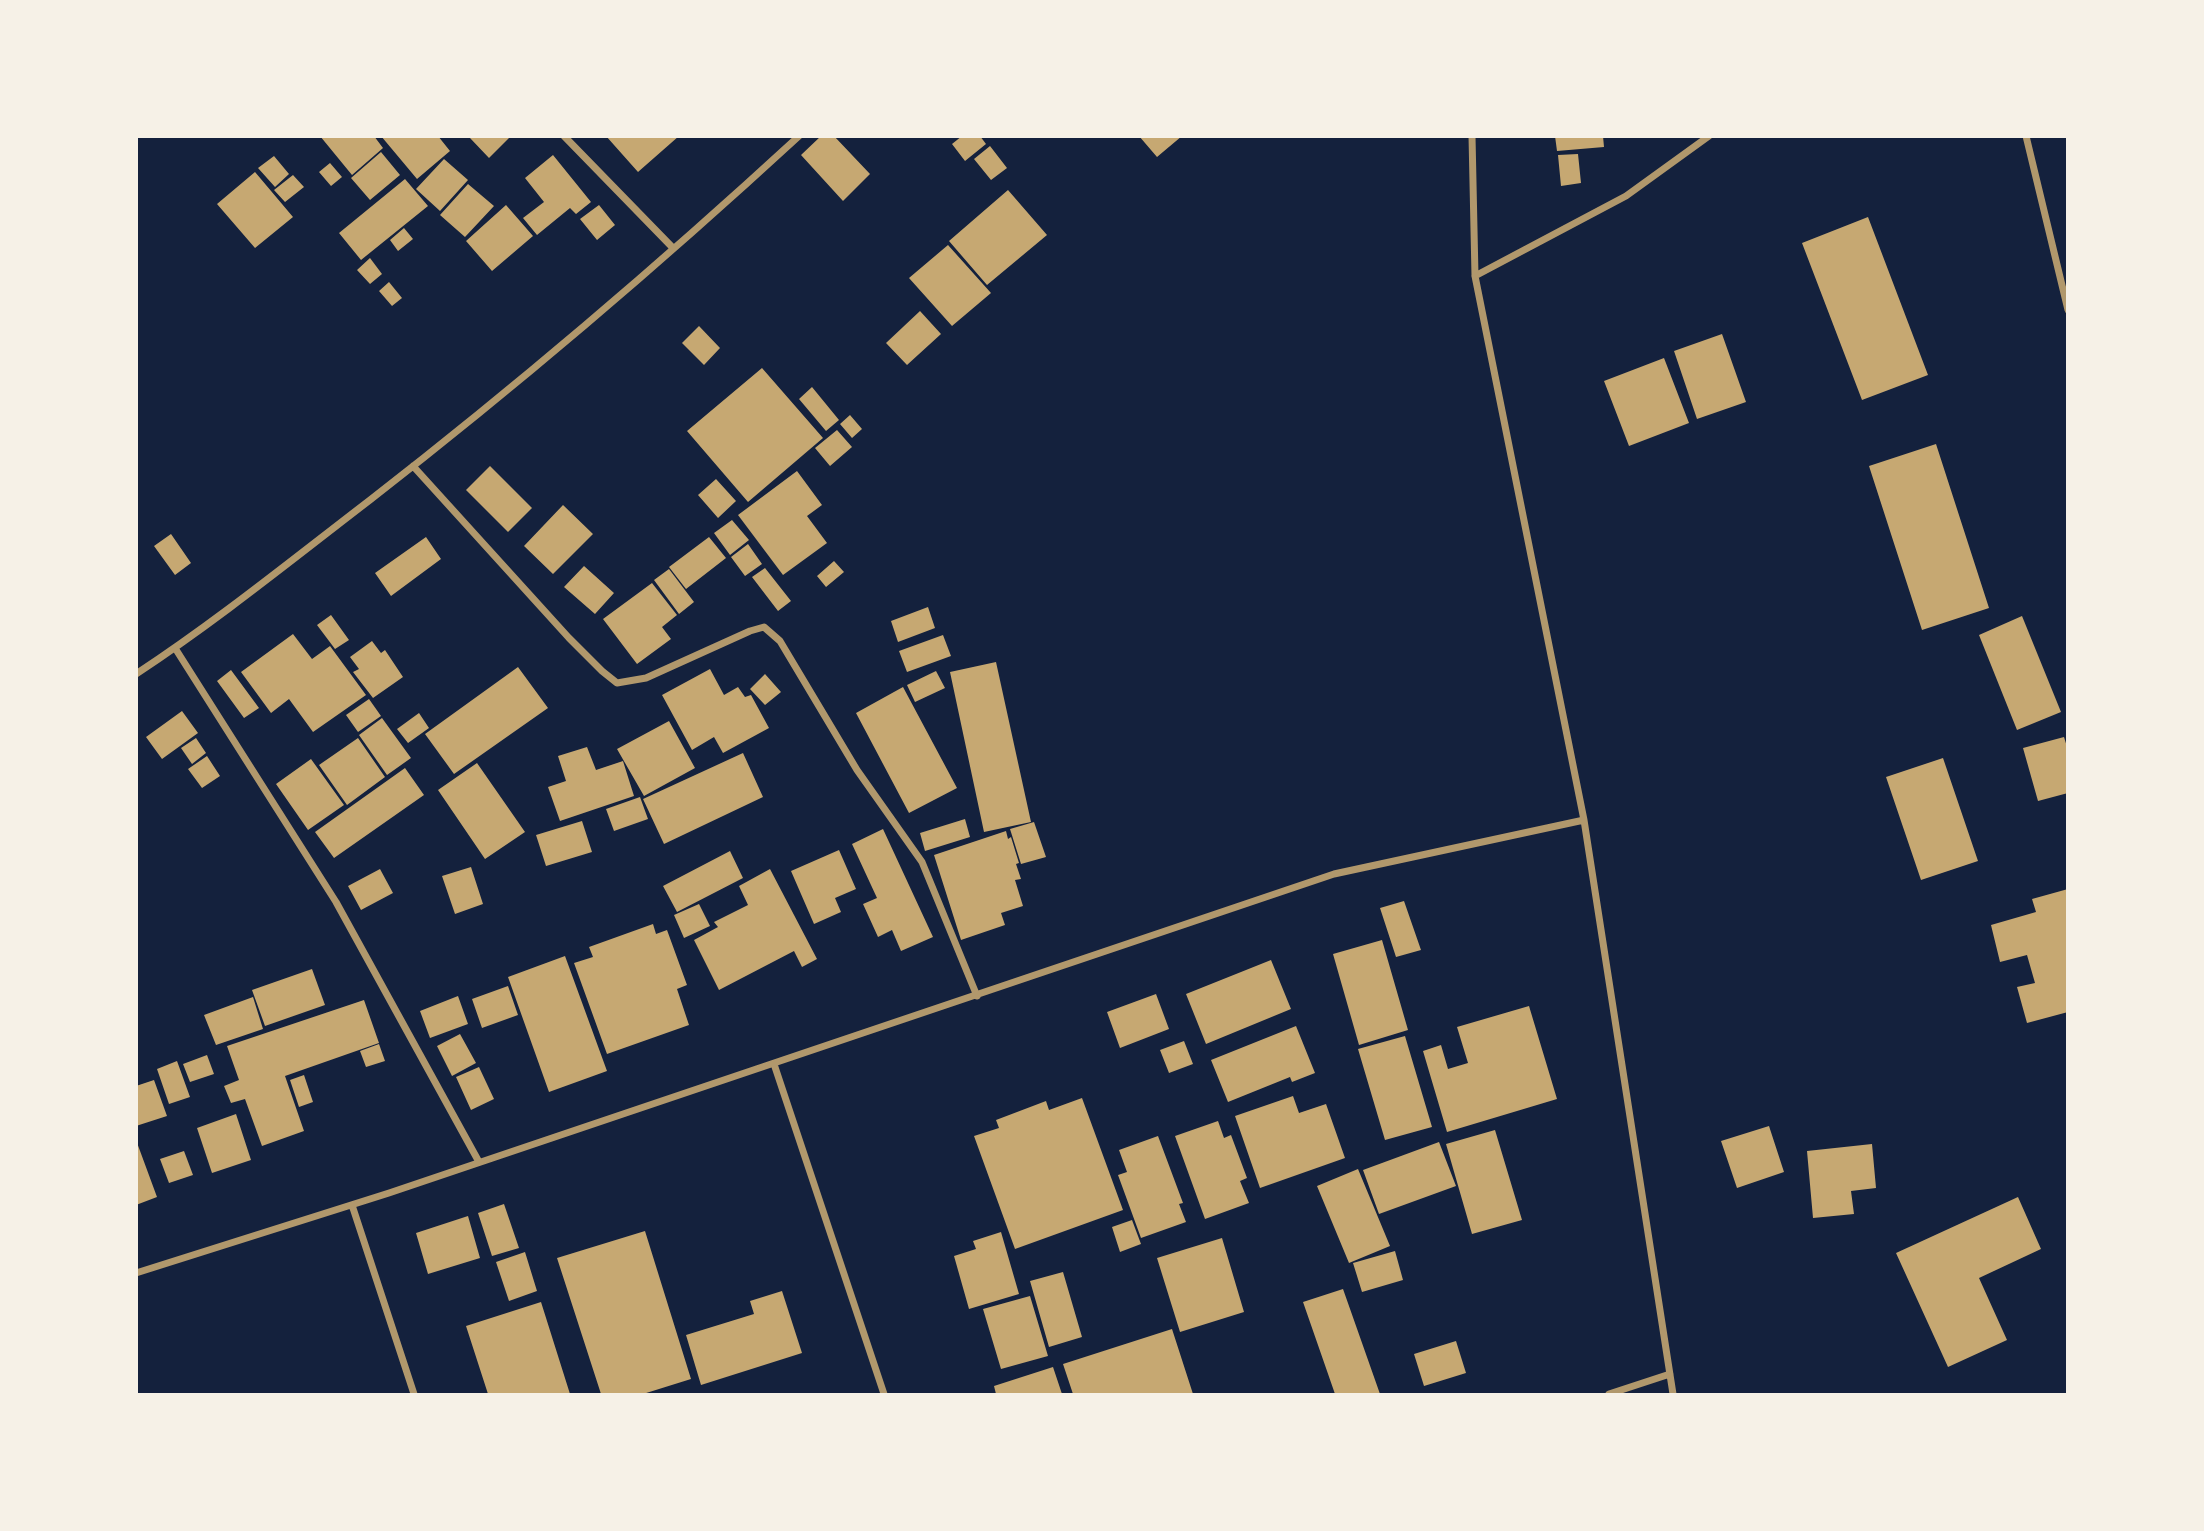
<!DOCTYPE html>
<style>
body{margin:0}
#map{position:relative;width:2204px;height:1531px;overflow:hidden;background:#14213d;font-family:"DejaVu Sans",sans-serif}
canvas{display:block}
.frame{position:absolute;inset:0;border:138px solid #f6f1e7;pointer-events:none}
</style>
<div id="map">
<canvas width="2204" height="1531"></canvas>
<div class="frame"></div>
</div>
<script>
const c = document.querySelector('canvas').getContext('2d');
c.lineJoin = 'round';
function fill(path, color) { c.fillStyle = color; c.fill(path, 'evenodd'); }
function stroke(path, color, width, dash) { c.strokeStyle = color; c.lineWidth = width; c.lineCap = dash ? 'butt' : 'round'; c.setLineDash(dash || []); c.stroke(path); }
fill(new Path2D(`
 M320,136H374L383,148L352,175Z
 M381,136H438L450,151L417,179Z
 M472,136H511L489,158L470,138Z
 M606,136H679L638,172Z
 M821,136H834L870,174L843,201L801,155Z
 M962,136H980L986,144L965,161L952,144Z
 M1139,136H1182L1157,157Z
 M1555,136H1603L1604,147L1557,151Z
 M990,146L1007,168L991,180L974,159Z
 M381,152L400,175L370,200L351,178Z
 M1578,154L1581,183L1561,186L1558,155Z
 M553,155L591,202L576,214L570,208L537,235L523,218L544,202L525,178Z
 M274,156L289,174L275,187L258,168Z
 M444,159L468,180L440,211L416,189Z
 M330,163L342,177L331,186L319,172Z
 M255,172L293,217L255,248L217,204Z
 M293,175L304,187L285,202L274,190Z
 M405,179L428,206L361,260L339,233Z
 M468,184L494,206L465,237L440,215Z
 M1008,190L1047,235L987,285L949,241Z
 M506,205L533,236L492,271L466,241Z
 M599,205L615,225L597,240L580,219Z
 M1868,217L1928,375L1862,400L1802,243Z
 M404,228L413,239L398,251L390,240Z
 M948,245L991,293L952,326L909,278Z
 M370,258L382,274L370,284L357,270Z
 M389,282L402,298L392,306L379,291Z
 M920,311L941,334L907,365L886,343Z
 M699,326L720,348L704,365L682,343Z
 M1722,334L1746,402L1697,419L1674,351Z
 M1664,358L1689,423L1629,446L1604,381Z
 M762,368L823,438L748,502L687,431Z
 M812,387L839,420L826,431L799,399Z
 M850,415L862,429L852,438L840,424Z
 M837,430L852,447L830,466L815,448Z
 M1936,444L1989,608L1922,630L1869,466Z
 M490,466L532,508L508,532L466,490Z
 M797,471L822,505L807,516L827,543L783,575L738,515Z
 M716,479L736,501L718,518L698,495Z
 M563,505L593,534L553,574L524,546Z
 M732,520L749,540L730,555L714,533Z
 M171,534L191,563L175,575L154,546Z
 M426,537L441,559L391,596L375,573Z
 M709,537L726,558L686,589L669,567Z
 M748,544L762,564L745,576L731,557Z
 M834,561L844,572L826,587L817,576Z
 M584,566L614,593L595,614L564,587Z
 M765,568L791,601L778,611L752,577Z
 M669,569L694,602L679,614L654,580Z
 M652,583L677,615L662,627L671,639L637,664L603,619Z
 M928,607L935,628L898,642L891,621Z
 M331,615L349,640L335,649L317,625Z
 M2022,616L2061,712L2017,730L1979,635Z
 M293,634L312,659L330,646L366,695L313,732L289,699L271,713L241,672Z
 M943,635L951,656L907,672L899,651Z
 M372,641L381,653L385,650L403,677L373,698L353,672L359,669L350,657Z
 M996,662L1031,822L984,832L950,672Z
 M518,667L548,708L454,774L425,734Z
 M710,669L724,695L738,687L745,697L751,695L769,728L723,753L714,737L692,750L662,695Z
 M231,670L259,708L244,718L217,681Z
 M936,671L945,688L915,702L907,685Z
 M765,674L781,692L765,705L750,689Z
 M903,687L957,788L909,813L856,713Z
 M369,699L381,716L358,732L346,715Z
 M182,711L198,733L162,759L146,737Z
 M419,713L429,728L408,743L397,729Z
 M382,718L411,758L387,775L359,735Z
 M669,721L695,768L644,796L617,749Z
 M2064,737L2068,750V793L2038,801L2023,748Z
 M196,738L206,753L192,764L181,748Z
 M358,738L385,777L347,805L319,765Z
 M587,747L596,770L623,761L634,796L560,821L548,787L566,781L558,756Z
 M743,753L763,797L664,844L643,799Z
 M207,756L220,776L202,788L188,769Z
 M1943,758L1978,861L1921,880L1886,777Z
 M311,759L344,805L308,830L276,784Z
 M477,763L525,832L485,859L438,790Z
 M405,768L424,795L334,858L315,832Z
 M640,797L648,819L614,831L606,809Z
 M965,819L970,837L925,851L920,833Z
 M582,821L592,852L546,866L536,835Z
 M1034,822L1046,857L1021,864L1010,829Z
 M883,829L933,937L901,951L892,930L878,937L863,904L877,898L852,844Z
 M1006,831L1008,839L1011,837L1019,863L1016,864L1021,879L1015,880L1023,906L1001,913L1005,925L961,940L934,855Z
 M839,850L856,889L835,898L841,912L814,924L791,871Z
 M730,851L743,878L677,912L663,886Z
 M471,867L483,904L455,914L442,876Z
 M380,869L393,893L361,910L348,886Z
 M770,869L817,959L802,967L794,951L719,990L694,940L718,927L714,922L748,905L739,886Z
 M2068,889V1012L2027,1023L2017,987L2035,983L2027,955L2000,962L1991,925L2036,912L2032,899Z
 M1404,901L1421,950L1396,957L1380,908Z
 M699,904L710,926L684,938L674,915Z
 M653,924L656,934L667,930L687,985L677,989L689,1025L607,1054L574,963L593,957L589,947Z
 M1382,940L1408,1030L1359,1045L1333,954Z
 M565,956L607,1071L549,1092L508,977Z
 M1271,960L1291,1009L1206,1044L1186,994Z
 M312,969L325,1005L265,1026L252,990Z
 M508,986L518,1015L482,1028L472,999Z
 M1156,994L1169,1029L1120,1048L1107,1012Z
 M458,996L468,1024L430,1038L420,1011Z
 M253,997L263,1029L216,1045L204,1015Z
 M364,1000L379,1043L285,1076L304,1131L262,1146L245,1099L231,1103L224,1086L239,1080L227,1046Z
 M1529,1006L1557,1099L1447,1132L1423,1051L1441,1045L1448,1069L1468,1063L1457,1027Z
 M1296,1026L1315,1073L1292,1082L1290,1077L1228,1102L1211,1060Z
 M460,1034L476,1063L452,1076L437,1046Z
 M1405,1036L1432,1127L1385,1140L1358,1049Z
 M1184,1041L1193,1064L1169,1073L1160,1050Z
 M379,1044L385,1061L366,1067L360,1051Z
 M207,1055L214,1074L190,1082L183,1064Z
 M177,1061L190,1097L169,1104L157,1069Z
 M479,1067L494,1099L471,1110L456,1077Z
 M304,1075L313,1102L299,1107L290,1080Z
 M154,1080L167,1116L136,1126V1086Z
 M1293,1096L1299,1113L1326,1104L1345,1158L1260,1188L1235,1116Z
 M1082,1098L1123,1210L1015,1249L974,1136L999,1128L996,1120L1046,1101L1049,1110Z
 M236,1114L251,1160L212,1173L197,1128Z
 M1218,1121L1224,1138L1231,1135L1247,1178L1240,1181L1249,1203L1205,1219L1175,1136Z
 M1769,1126L1784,1172L1737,1188L1721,1141Z
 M1495,1130L1522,1220L1472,1234L1446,1144Z
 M1158,1136L1183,1203L1179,1204L1186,1222L1141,1238L1118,1175L1127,1172L1119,1150Z
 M136,1140L157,1197L136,1205Z
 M1439,1142L1456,1186L1379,1214L1363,1170Z
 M1872,1144L1876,1188L1851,1191L1854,1214L1813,1218L1807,1151Z
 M184,1151L193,1175L169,1183L160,1159Z
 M1358,1169L1390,1246L1349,1263L1317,1186Z
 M2018,1197L2041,1249L1979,1278L2007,1340L1948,1367L1896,1253Z
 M504,1204L519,1248L492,1256L478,1213Z
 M468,1216L480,1258L428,1274L416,1233Z
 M1132,1220L1141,1244L1120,1252L1112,1227Z
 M645,1231L691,1379L643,1394H601L557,1258Z
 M1001,1232L1019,1294L969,1309L954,1256L976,1249L973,1241Z
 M1222,1238L1244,1312L1180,1332L1157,1258Z
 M1395,1251L1403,1280L1362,1292L1353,1263Z
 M525,1252L537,1291L509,1301L496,1262Z
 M1063,1272L1082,1337L1049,1347L1030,1281Z
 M1343,1289L1380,1394H1335L1303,1302Z
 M782,1291L802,1353L701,1385L686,1335L754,1314L750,1301Z
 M1030,1296L1048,1356L1001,1369L983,1309Z
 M541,1302L570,1394H488L466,1326Z
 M1172,1329L1193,1394H1073L1063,1364Z
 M1456,1341L1466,1373L1424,1386L1414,1354Z
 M1053,1367L1062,1394H996L994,1386Z`), '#c6a872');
stroke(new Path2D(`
 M564,136L673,248
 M1472,136L1475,276L1584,820L1673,1394
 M2026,136L2068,310
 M1475,276L1626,196L1709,136
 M413,466L569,638L602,671L617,683L646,678L750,631L764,627L780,641L857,770L922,862L977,996
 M175,648L336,902L479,1162
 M136,674C218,620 293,559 370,500C518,385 661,263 799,136
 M774,1064L884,1394
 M352,1205L414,1394
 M136,1273L389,1193L1334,874L1584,820
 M1609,1394L1670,1374`), '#b1986c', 7);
</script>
